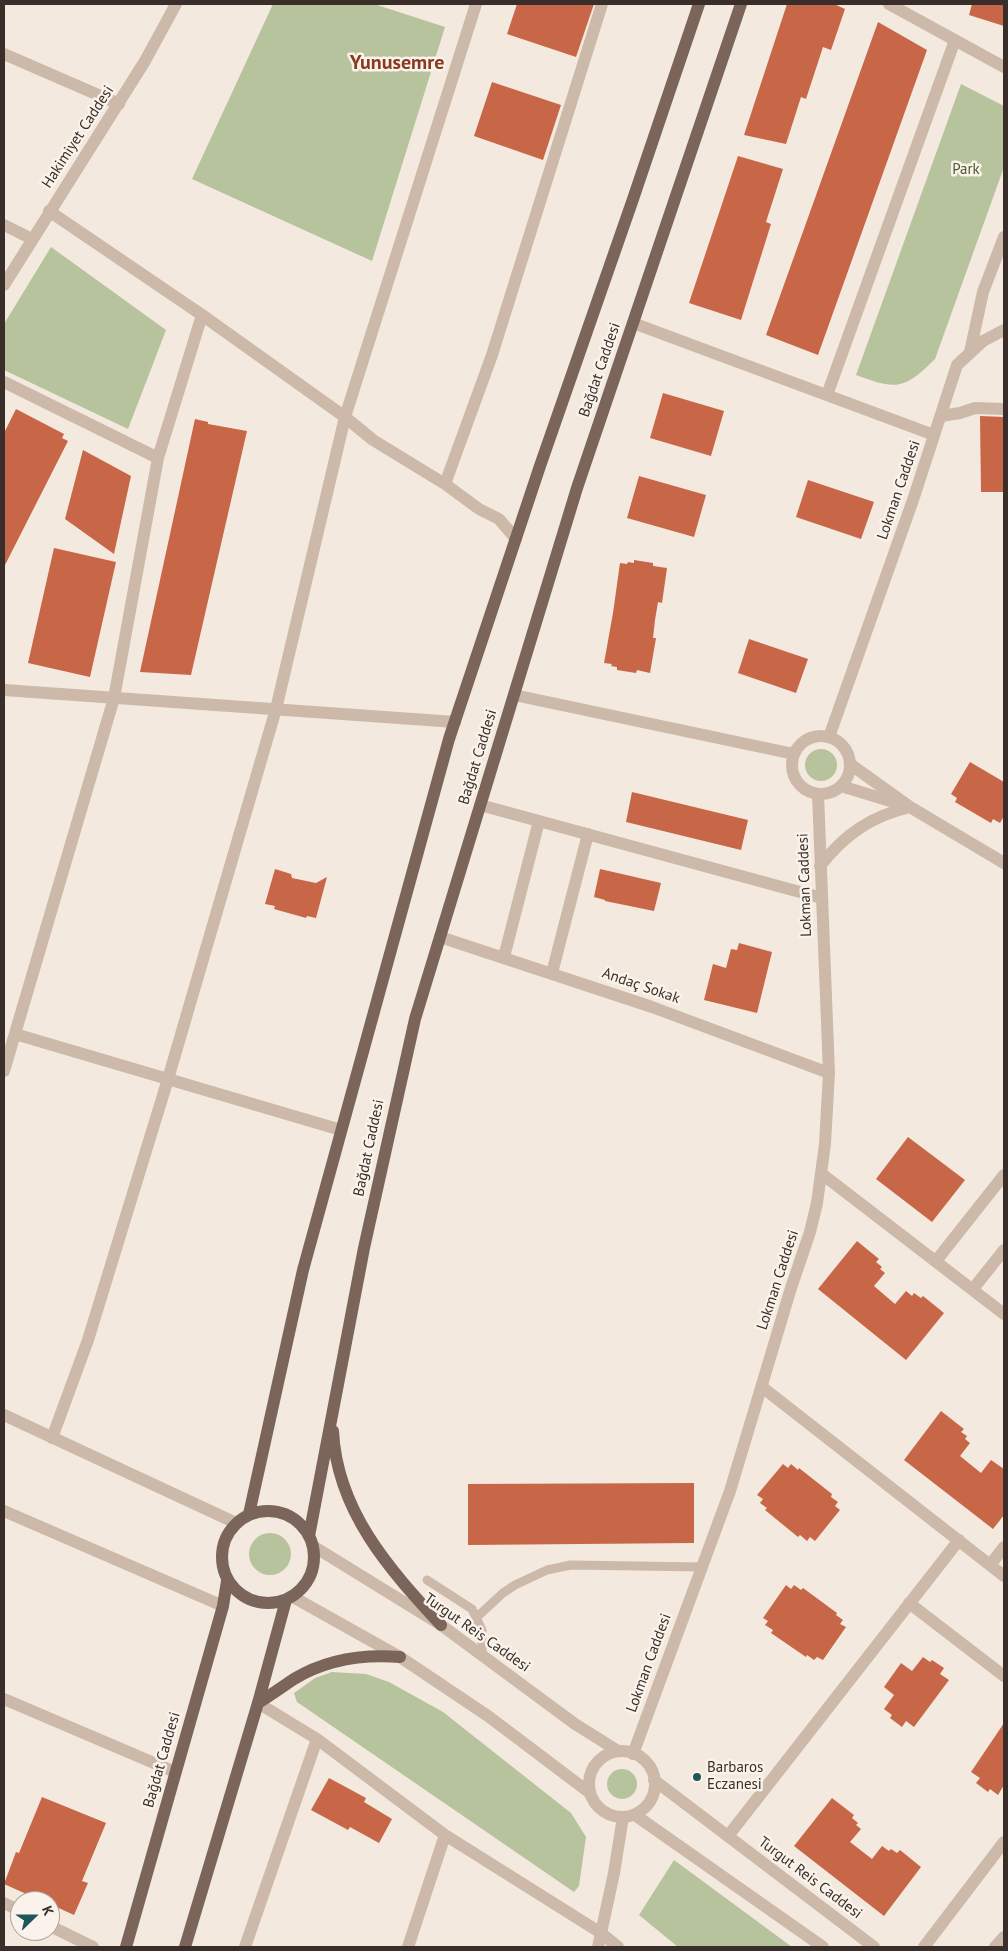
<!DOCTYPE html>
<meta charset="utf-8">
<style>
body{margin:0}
#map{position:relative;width:1008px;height:1951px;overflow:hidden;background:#f3e9de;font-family:"PT Sans",sans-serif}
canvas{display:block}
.frame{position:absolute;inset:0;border:5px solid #392e29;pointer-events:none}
.north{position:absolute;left:10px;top:1891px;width:50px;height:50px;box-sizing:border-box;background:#faf3eb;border:1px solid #ada49d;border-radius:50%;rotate:68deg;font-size:14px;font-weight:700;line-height:20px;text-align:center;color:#392e29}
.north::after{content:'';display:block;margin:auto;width:18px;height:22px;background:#1e575b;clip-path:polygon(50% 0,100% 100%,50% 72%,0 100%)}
</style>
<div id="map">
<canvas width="1008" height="1951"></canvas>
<div class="frame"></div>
<div class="north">K</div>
</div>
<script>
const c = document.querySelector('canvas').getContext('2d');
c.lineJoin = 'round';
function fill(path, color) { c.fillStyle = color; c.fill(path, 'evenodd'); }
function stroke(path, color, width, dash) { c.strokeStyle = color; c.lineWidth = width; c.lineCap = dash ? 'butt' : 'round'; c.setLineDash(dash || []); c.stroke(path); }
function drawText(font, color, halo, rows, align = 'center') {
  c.font = font + ' "PT Sans",sans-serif'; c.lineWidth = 5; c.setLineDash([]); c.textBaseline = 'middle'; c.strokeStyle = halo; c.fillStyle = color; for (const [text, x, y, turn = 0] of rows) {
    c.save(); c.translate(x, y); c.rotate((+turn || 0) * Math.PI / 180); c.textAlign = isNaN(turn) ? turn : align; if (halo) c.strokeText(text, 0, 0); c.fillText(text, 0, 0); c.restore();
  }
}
fill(new Path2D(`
 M273,4H374L445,27L372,261L192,179Z
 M961,84L1004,106V167L935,359C904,390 896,390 856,375Z
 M51,247L166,330L128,429L4,370V324Z
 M805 765a16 16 0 1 1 32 0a16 16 0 1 1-32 0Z
 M249 1554a21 21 0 1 1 42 0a21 21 0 1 1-42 0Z
 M332,1672L366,1674L389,1682L443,1712L571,1813L586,1837L579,1886L574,1892L297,1702L294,1693L315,1678Z
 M607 1784a15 15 0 1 1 30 0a15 15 0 1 1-30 0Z
 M674,1860L792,1947H678L639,1915Z`), '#b6c39d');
fill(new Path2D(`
 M517,4H594L576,57L507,34Z
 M787,4H834L845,9L831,50L823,47L806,99L801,97L786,144L744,135Z
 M972,4H1004V26L969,15Z
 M878,22L927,50L818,355L766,335Z
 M492,82L561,105L543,160L474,136Z
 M738,156L783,169L766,222L771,224L741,320L689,303Z
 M663,393L724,411L711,456L650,438Z
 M16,409L64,434L62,438L68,441L4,567V433Z
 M980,416L1004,417V492H981Z
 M195,419L208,422V424L247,431L191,675L140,672Z
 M83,450L131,476L114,554L65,519Z
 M639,476L706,495L694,537L627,518Z
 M808,480L874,502L861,539L796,517Z
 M54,548L116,562L90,677L28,663Z
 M634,560L653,563V566L667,568L662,603L658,602L655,620L653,638H656L650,673L637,670L636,673L617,670V667L611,666L612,664L604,663L613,613L620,563L627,564L628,562L634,563Z
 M749,639L808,659L796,693L738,673Z
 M970,762L1004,782V816L1000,823L993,819L991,823L955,802L957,798L951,794Z
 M632,792L748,820L741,850L626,822Z
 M275,869L291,874L292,878L316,883L327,877L316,918L307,916L306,918L274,909L275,906L265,904Z
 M600,869L661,883L654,911L605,901V900L594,897Z
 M739,943L772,952L757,1013L704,1000L713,964L726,968L731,949L737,950Z
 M908,1137L965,1180L932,1222L876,1179Z
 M857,1241L879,1259L876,1262L882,1267L880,1269L885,1273L874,1286L895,1304L906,1291L912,1296L914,1293L921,1298L923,1296L944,1313L906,1360L818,1289Z
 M941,1411L964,1429L961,1432L967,1436L965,1439L970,1443L960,1456L981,1473L991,1460L1004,1469V1515L993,1529L904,1460Z
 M783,1464L788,1468L791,1464L798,1470L799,1468L832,1494L831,1497L838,1502L835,1506L840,1510L815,1541L810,1537L807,1541L800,1535L798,1537L765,1510L767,1508L760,1503L763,1499L757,1495Z
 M694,1483V1543L468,1545V1484Z
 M786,1585L791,1589L794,1585L801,1590L803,1588L837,1613L836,1615L843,1620L840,1624L846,1627L823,1660L817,1657L814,1660L807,1655L806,1657L771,1633L773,1630L765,1625L768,1621L763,1618Z
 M923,1657L930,1662L932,1660L944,1668L940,1674L949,1680L914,1727L906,1721L902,1727L890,1718L892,1715L884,1709L894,1695L884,1687L901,1663L912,1671Z
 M1004,1723V1785L998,1795L990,1789L988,1792L976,1783L980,1778L971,1772Z
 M329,1778L366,1798L364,1802L392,1819L379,1843L350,1827L348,1830L311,1810Z
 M42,1797L106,1823L82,1881L88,1883L74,1915L50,1904V1901H42L4,1884L16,1852L19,1853Z
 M832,1798L854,1815L852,1818L858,1823L856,1825L861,1829L850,1842L872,1859L882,1846L889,1851L891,1849L897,1853L900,1850L921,1867L884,1916L794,1846Z`), '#c86747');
stroke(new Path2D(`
 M427,1580L472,1609L482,1630V1655
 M477,1617L503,1593L515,1585L547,1570L571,1565L702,1567`), '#ccb9a9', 9);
stroke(new Path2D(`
 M476,4L345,417L373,440L445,484L479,509L499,519L516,539
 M889,4L1004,67
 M4,54L119,104
 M49,211L202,315L345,417L276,709L168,1079L88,1340L52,1438
 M4,225L32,239
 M4,285L145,61L176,4
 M633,323L934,435
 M970,352L983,292L1004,237
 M4,382L158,458
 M827,395L955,40
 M941,416L960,413L975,408L1004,409
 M445,484L492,355L602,4
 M4,690L455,722
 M514,695L794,754
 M792 765a29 29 0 1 1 58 0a29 29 0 1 1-58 0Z
 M850,764L910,807L1004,863
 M841,786L900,804
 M480,805L822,898
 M820,866C844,835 871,816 910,807
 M440,937L652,1007L829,1073
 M504,957L539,821
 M552,973L588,834
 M15,1034L341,1130
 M4,1071L114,698L158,458L202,315
 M822,1174L1004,1314
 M936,1261L1004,1175
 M973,1289L1004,1250
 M762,1387L1004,1576
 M4,1415L236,1523
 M4,1511L223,1606
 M990,1565L1004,1547
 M909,1603L1004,1676
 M4,1699L175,1772
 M258,1703L317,1739L445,1835L601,1933L618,1947
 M633,1754L730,1491L791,1288L810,1232L817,1203L825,1144L829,1073L818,794
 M728,1836L959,1540
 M4,1903L20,1911
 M50,1926L93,1947
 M245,1947L317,1739
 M408,1947L445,1835
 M598,1947L614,1873L623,1817
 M924,1947L1004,1842
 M995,1947L1004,1937`), '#ccb9a9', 12);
stroke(new Path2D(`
 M829,737L913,500L957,365L983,341L1004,330
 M313,1546L441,1625L575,1724L618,1751
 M293,1597L400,1657L488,1716L590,1793
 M589 1784a33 33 0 1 1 66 0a33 33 0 1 1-66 0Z
 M654,1780L874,1947
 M635,1815L823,1947`), '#ccb9a9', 12);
stroke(new Path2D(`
 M333,1431C337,1511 389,1569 441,1625
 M222 1557a46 46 0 1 1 92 0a46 46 0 1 1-92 0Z
 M249,1514L303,1270L449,739L540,466L632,202L699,4
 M309,1536L364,1248L415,1019L577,488L741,4
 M258,1703C271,1695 282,1687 294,1679C327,1659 362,1654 400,1657
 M126,1947L223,1606L227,1581
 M185,1947L258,1703L286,1600`), '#7b655a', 12);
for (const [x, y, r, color] of [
 [697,1777,5,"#1e575b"]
]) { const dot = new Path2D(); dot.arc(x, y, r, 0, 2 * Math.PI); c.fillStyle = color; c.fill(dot); stroke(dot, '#faf3eb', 2); }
drawText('15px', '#392e29', '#faf3eb', [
 ["Hakimiyet Caddesi",78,137,-57],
 ["Bağdat Caddesi",600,370,-71],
 ["Lokman Caddesi",899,490,-71],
 ["Bağdat Caddesi",478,757,-73],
 ["Lokman Caddesi",805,885,-92],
 ["Andaç Sokak",641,986,19],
 ["Bağdat Caddesi",369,1148,-78],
 ["Lokman Caddesi",778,1280,-72],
 ["Turgut Reis Caddesi",477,1633,35],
 ["Lokman Caddesi",649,1663,-70],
 ["Bağdat Caddesi",162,1760,-74],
 ["Turgut Reis Caddesi",810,1878,37]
]);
drawText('15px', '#48572c', '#faf3eb', [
 ["Park",966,170]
]);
drawText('15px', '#392e29', '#faf3eb', [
 ["Barbaros",707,1768],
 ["Eczanesi",707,1785]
], 'left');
drawText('bold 20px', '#893a21', '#faf3eb', [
 ["Yunusemre",397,63]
]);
</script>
